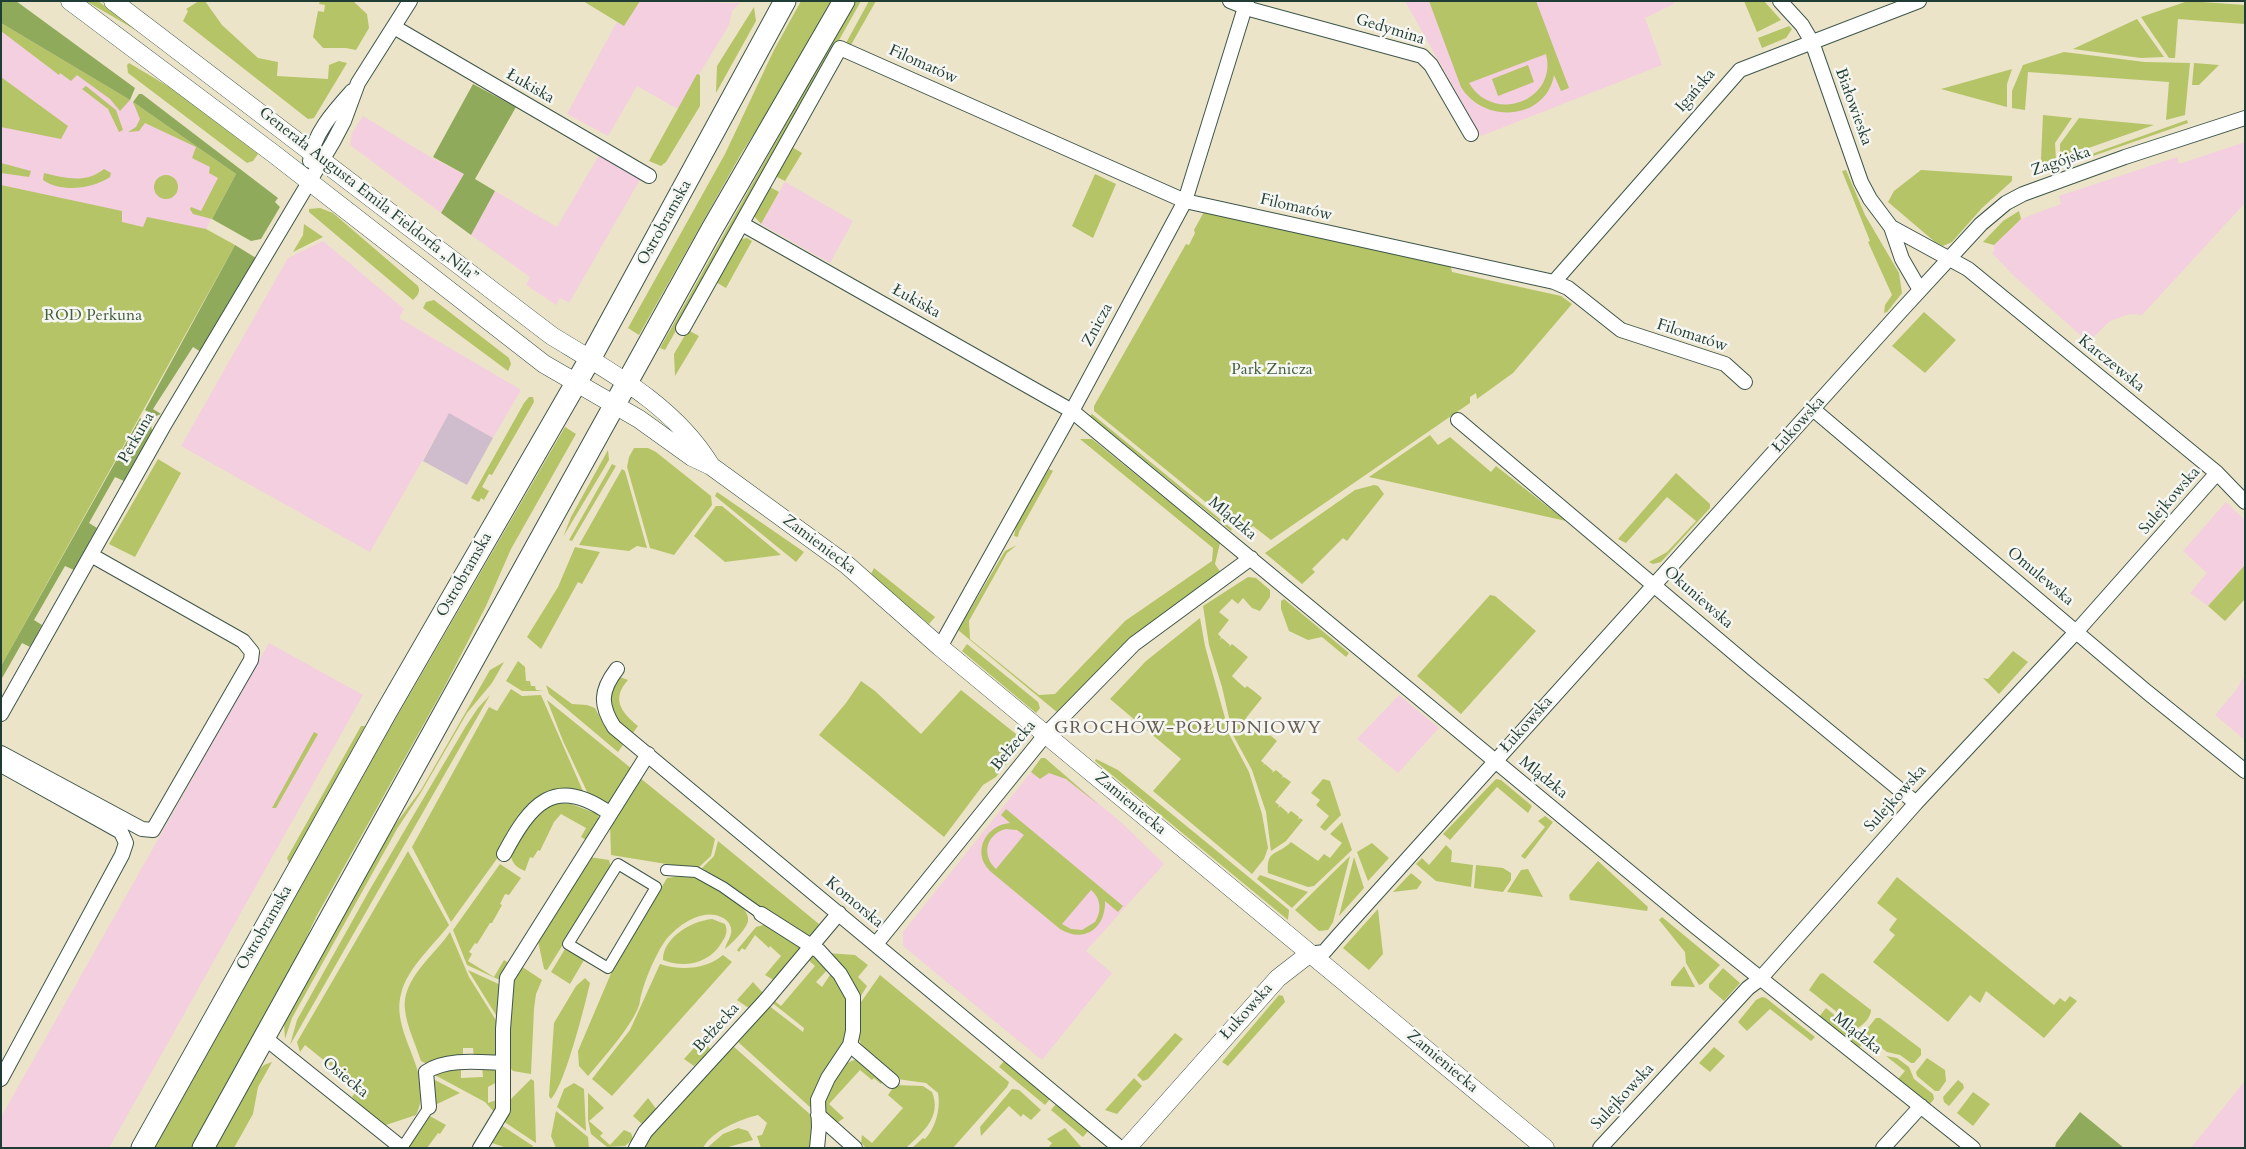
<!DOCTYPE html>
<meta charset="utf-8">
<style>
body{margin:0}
#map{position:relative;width:2246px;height:1149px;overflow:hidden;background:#ece4c8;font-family:Cardo,serif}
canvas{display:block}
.frame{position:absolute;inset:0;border:2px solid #1f3d34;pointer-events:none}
</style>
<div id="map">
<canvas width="2246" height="1149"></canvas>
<div class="frame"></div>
</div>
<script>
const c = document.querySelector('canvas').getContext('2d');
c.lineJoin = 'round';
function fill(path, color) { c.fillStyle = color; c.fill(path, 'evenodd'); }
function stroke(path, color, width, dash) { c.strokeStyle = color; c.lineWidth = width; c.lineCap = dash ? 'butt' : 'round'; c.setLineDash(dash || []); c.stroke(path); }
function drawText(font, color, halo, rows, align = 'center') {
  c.font = font + ' Cardo,serif'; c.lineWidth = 5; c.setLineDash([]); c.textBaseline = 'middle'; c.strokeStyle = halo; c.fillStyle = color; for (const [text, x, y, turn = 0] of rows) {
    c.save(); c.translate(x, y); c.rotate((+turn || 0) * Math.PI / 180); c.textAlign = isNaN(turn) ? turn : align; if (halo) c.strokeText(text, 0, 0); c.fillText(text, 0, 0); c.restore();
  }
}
fill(new Path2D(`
 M640,1L740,3L732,11L729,25L678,109L637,86L608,136L567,114L613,29L617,22L624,26Z
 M1405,1H1673L1674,4L1645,18L1662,65L1481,136Z
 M1,23L130,100L236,174L205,231L174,250L1,188Z
 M363,116L432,158L464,174L441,213L350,145L352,133Z
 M2245,142V203L2142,315L2130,314L2110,321L2088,342L2014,276L1992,253L1994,251V245L2021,219L2061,204L2059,196L2177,157L2179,164Z
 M599,155L641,178L569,303L560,298L556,305L526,285L530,277L471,235L495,191L557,227Z
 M785,182L853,221L830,263L761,224Z
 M323,241L404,309L399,318L521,390L493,438L449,414L370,552L181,446L288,258Z
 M2226,502L2245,520V565L2208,606L2190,593L2207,573L2183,551Z
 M269,643L363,695L109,1148H1V1117Z
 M2245,675V740L2215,715L2236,690Z
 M1399,695L1439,728L1398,773L1357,739Z
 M1059,770L1123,824L1164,864L1086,951L1112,973L1042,1060L903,946V932L1032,771Z
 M2244,1082L2245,1148H2191Z`), '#f3cfdf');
fill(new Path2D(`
 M449,413L493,438L467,485L423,461Z`), '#cfbdce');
fill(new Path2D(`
 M86,1H98L146,36Z
 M199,1H205L222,25L258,58L278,62L277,76L328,79L329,65L339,61L347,63L314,118L308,119L183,21L188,11L186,9Z
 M320,1H353L367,14L369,28L356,50L346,48H323L313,37L318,11L324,12L325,5L319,4Z
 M583,1H640L624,26Z
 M801,1H833L780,93L741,154L639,335L628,328L725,154L774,50Z
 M855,1H861L665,350L660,348Z
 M869,1H876L851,45L846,43Z
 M1429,1H1536L1569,88L1561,91L1554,75C1546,121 1483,124 1461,87ZM1546,54C1558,100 1494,125 1469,83Z
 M1744,1H1764L1781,20L1757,32Z
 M2188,1L2245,5V24L2178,19L2175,58H2169L2141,17Z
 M754,7L756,21L716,93L717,66Z
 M2137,19L2164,57L2141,58L2073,49Z
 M1,23L130,100L120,111L110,99L77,75L71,81L60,73L59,75L1,31Z
 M1789,26L1792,29L1786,38L1762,48L1758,38Z
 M2064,52L2145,62L2190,63L2185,115L2166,120L2169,82L2028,72L2025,110L2012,108V91L2023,65Z
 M129,63L176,91L258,154L253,161L247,163L128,73L127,65Z
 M2194,63L2219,65L2199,85H2192Z
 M1528,65L1534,82L1498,96L1492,79Z
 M2012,69L2007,84V107L1941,89Z
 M697,74L700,75V106L666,162L661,166L649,161Z
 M1,77L68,126L61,139L1,127Z
 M86,86L116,110L123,130L119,132L108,109L82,89Z
 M133,102L236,174L212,219L193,214L190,209L191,207L201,211L218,178L209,173L210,167L192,158L196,147L145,123L139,131L128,132L136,127L140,119Z
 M2043,115L2072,118L2055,143L2056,160L2043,164L2041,159Z
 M2079,118L2154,125L2060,158V144Z
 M2187,120L2188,123L2044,173V171Z
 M792,147L802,153L785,181L775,176Z
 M1,163L31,171L29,177L1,173Z
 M104,169L111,173L110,177C92,189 62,193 43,180L44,173C65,178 85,184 104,169Z
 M1846,170L1865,215L1899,273L1902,293L1887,312L1884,313L1885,305L1892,295L1868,242L1870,241L1842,171Z
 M1921,170L2012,176V181L1982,208L1952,242L1943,246L1935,242L1888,202L1894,191Z
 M1095,174L1116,184L1093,238L1072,226Z
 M154 187a12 12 0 1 1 24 0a12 12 0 1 1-24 0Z
 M1,185L122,211V222L143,227L147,217L206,229L235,245L1,666Z
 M768,186L779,192L761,224L752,214Z
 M320,208L333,213L418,286C421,292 417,296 413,300L309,212V209Z
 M1205,210L1450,263L1452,272L1561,296L1572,304L1513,373L1477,399L1476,393L1470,397V403L1271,540L1253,526L1244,534L1212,508L1217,502L1213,498L1208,504L1094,411V406L1186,244L1189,245L1195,233L1194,230Z
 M2019,211L2021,219L1994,245L1983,242L2003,221Z
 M304,224L323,237L293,252L303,235Z
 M747,238L752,241L726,288L714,281L738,240Z
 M434,300L509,358L511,364L508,371L423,308L426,302Z
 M1924,312L1956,340L1925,373L1892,346Z
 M688,330L699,336L675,376L674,354Z
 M529,397H533L534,402L492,475L489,474L482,487L489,491L484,500L481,498L479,502L471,498L524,403Z
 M1092,414L1232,529L1231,531L1090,416Z
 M565,427L576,434L511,549L486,606L445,686L316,917L285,983L192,1148H155L392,725Z
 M1430,435L1438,445L1450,437L1491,472L1496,466L1566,521L1369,477Z
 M1080,439H1092L1220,543L1215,564L1221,573L1058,713L958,630L1005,551L1017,545L1007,553L969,621L970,639L1039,695L1055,694L1125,621L1212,561L1213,548Z
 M634,448H648L656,452L711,496L712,505L674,555L650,548L627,467L629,457Z
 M608,450L609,460L563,537L571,517Z
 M158,459L181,473L135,557L109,544Z
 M612,464L616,466L572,541L569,540Z
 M622,469L625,471L647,548L637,546L629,551L579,545Z
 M1049,469L1053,471L1019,532L1018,537L1014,536L1016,526Z
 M1676,473L1710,504V508L1661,562L1653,564L1649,562L1667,552L1696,521L1667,497L1626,543L1618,539Z
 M1374,485L1378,486L1384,494L1347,541L1343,538L1312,569L1315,572L1302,584L1265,553L1355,490Z
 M717,492L804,552L796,562L715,496Z
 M716,506H722L781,555L725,562L694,536Z
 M575,547L600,552L582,584L578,582L541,649L527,637L558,587Z
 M2245,565V599L2225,621L2208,606Z
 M874,568L935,617L929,624L872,577L871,574Z
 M1248,577L1256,578L1270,590V597L1260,611L1252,608L1243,598L1238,604L1232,599L1219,612L1229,620L1218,634L1221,637L1220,640L1222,638L1230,645L1229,647L1232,644L1248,657L1232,676L1236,680L1235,682L1236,680L1245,688L1247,686L1255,692L1253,694L1255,692L1262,698L1246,718L1250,722L1249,724L1251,722L1259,729L1258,731L1261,728L1269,734L1268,736L1270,735L1277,741L1261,761L1264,763L1263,765L1265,764L1273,771L1272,773L1276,770L1283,776L1282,778L1284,777L1291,782L1275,802L1279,805L1278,808L1280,806L1288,813L1287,815L1291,811L1299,817L1298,820L1300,818L1303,820L1286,841L1271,851L1266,812L1252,770L1233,735L1222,687L1209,645L1203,606Z
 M1490,595L1495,596L1536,631L1461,714L1417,676Z
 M1284,599L1349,653L1346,657L1322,637L1308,640L1289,631L1281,609V601Z
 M1200,618L1205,646L1230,736L1249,772L1262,814L1268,848L1264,859L1252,874L1153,791L1181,759L1110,699L1146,661Z
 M967,644L1038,702L1040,708L1036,713L962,651Z
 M2013,651L2028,662L1999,694L1983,678L1988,679Z
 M518,661L525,667L526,681H530L531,686H535L536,690L544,691H522L506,681Z
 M504,662L492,683L467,713L420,794L397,829L292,1018L285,1039L284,1024L394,826L421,790L490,670Z
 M620,677L628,680C611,699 621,712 638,726L632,734C628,731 623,728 619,724C609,712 606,687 620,677Z
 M861,681L875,691L921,734L961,690L1021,738V745L996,777L983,785L944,837L819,735L846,703Z
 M546,685L572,704L587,705L595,708L606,728L623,745L618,752L549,694Z
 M511,689L522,696L541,695L586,798L555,793L504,849L451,922L412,847L489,707L497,711Z
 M490,695L290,1045L297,1020L369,891L466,726L478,708Z
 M547,700L632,769L608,804H603L590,798L563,741Z
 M361,726H365L364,728L289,863L287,858Z
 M314,732L318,734L276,808H272Z
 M1041,758H1045L1099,805L1066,779L1049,773L1040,779L1031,772Z
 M1096,759L1118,770L1289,910L1288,920L1095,761Z
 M639,777L715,839L711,856L697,869L611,855L610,822Z
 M1323,779L1330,781L1341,815L1325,831L1320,827L1329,816L1316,805L1320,800L1311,793Z
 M1496,779L1501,780L1532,806L1528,813L1497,787L1450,840L1443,834Z
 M556,803L571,804L598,814L599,819L586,840L581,837L586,828L561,814L554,822L540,851L538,850L533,858L530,857L525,871C516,867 511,863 511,853L535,811Z
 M1006,809L1123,906L1118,912L1105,901C1106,928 1084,944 1060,929L990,871C971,852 986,825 1010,823L1001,815ZM1006,829L1017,830L1024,835L996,869C981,855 986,834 1006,829ZM1091,890C1101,898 1102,911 1095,922L1082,930L1071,929L1062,924Z
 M1545,816L1553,822L1525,859L1521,856L1545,827L1538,821Z
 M1342,822L1352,850L1314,886L1308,887L1268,873C1266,849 1277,856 1291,842L1318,861L1324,854L1330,858L1342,843L1330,834Z
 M718,841L819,924L812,935L807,936L774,917L702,868L714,856Z
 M1372,843L1389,858L1368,881L1357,852Z
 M1446,845L1452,851L1451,862L1473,865L1471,887L1436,881L1416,864L1422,858L1429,865Z
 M408,851L449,925C433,946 407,968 401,994C390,1035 437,1075 416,1115L383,1126L352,1097L358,1088L305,1045L300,1052L297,1042Z
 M1350,856L1333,922L1328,930L1319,931L1295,910Z
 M589,857L609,860L611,868L547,970L544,969L538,941Z
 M1354,857L1364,888L1339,916Z
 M1598,861L1648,907L1647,911L1570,900L1569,895Z
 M500,864L521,878L509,895L505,894L500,904L502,905L492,923H490L477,944L475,943L469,952L472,954L468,961L494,977L504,960L510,964L504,982L467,965L453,930Z
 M1476,865L1503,868L1511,873V880L1503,892L1474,888Z
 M1528,869L1543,897L1507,892L1521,870Z
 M1411,873L1422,882L1417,889L1393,892Z
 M688,875C702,880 752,904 748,921C746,930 732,943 725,949C726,942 733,936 731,928C730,923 726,919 721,917C701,908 677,926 665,941C654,957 642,987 640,1001C638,1019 601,1061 588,1076L579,1066L578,1051L612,971L667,878Z
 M1260,875L1308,892L1292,908L1257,879Z
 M1897,877L2054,1005L2060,998L2065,1002L2070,996L2077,1001L2044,1038L1986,991L1980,1003L1970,995L1948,1022L1873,962L1895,935L1889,930L1897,919L1877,903Z
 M1378,909L1383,954L1369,970L1343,948Z
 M1662,917L1720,965L1702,984L1699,985L1686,963L1685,952L1659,920Z
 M712,919L725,924C728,931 726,936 722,942C710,963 685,969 663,960C663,937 692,921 712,919Z
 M767,924L801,946V948L775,981L765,975L781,956L770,946L769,948L755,935L745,950L742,948L739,952L737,950L756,927Z
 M450,932L469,977L499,1025L497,1053L494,1057L474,1058L473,1048H463V1059L425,1063L421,1061C416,1045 407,1027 405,1010C401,979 435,955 450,932Z
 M568,944L587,955L570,984L551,972Z
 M827,953L855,955L868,965L858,977L867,986L858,1001Z
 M811,954L829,968L816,982L822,987L832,972L847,996L850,1021L843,1045L821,1082L811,1108L737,1041L768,1005L803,1032L804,1028L770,1001L772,999L781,1006L815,966L807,959Z
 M723,955L732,962L612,1096L592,1079L630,1030L660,964C681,971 707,969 723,955Z
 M521,966L542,980L536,994L534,1009L531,1074L513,1071L508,1066L510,990Z
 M1684,966L1695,987L1671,986V982Z
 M1723,968L1740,983L1724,1001L1709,988V984Z
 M468,970L503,986L499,1020Z
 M1823,973L1871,1010C1871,1017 1863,1026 1857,1028L1809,990L1820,974Z
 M880,975L1009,1082L1007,1087L953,1148H912L923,1138L925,1139C935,1129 941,1109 938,1093L926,1083L897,1079L864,1050L860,1042L857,1033L859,1005Z
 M585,978L590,983C585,1005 565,1085 551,1099L549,1096L554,1023L576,986Z
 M753,982L763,993L750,1009L737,1000Z
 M1279,995L1283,996L1285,1002L1228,1066L1222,1062Z
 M1762,997L1766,998L1815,1037L1811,1041L1770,1009L1747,1031L1738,1022L1756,1000Z
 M1826,1008L1865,1040L1859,1048L1819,1017Z
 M1876,1018H1880L1921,1049V1055L1914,1063H1911L1900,1055L1887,1052L1866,1036V1030Z
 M1175,1033L1183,1039L1148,1079L1143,1081L1137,1075Z
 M702,1039L711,1050L694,1066L684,1059Z
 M733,1046L812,1116L810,1148H761L757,1136L762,1135L767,1123L758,1115C739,1120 713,1130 703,1148H644L647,1140Z
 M1714,1047L1725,1056L1710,1072L1699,1063Z
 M1886,1056L1897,1058L1909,1067L1914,1079L1933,1094L1934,1099L1930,1104L1898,1079L1905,1071Z
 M1927,1058L1945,1070L1946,1081L1939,1091H1935L1917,1076L1916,1072Z
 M857,1059L883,1081L881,1084L874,1078L872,1080L860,1070L829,1104L844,1118L837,1123L823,1111V1098L844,1064Z
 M1005,1060L1051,1098L1045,1105L999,1067Z
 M272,1062L258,1087L253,1114L234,1148H215L257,1072L264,1065Z
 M482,1066L497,1071L499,1081L488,1087V1103L499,1099L496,1114L485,1102L433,1074L436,1071L461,1067V1078L483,1077Z
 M431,1078L460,1093L435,1105Z
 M1134,1078L1142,1086L1117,1114L1105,1110Z
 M531,1079L534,1081L536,1143L503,1121L508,1102Z
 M1958,1080L1963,1084L1964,1088L1949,1106L1944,1102L1943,1097Z
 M574,1083L584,1089L586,1131L557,1107L564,1089Z
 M895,1085L923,1086L932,1092C942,1117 923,1132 906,1148L865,1147L861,1143L862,1135L872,1143L903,1108L888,1095Z
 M1012,1089L1019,1090L1041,1110L1031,1120L1023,1114L1021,1117L1009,1106L981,1136L980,1127Z
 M1973,1092L1990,1104L1973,1126L1957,1113Z
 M588,1093L604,1108L589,1121L603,1133L600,1136L610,1145L624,1130L631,1133L633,1139L625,1146L607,1147L591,1134L588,1120Z
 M648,1098L657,1110L642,1124L633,1116Z
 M1056,1104L1089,1130L1083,1137L1051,1110Z
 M556,1111L588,1137L589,1148H556L551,1136Z
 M428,1115L446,1125L440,1134L438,1133L427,1148H409Z
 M501,1125L533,1146L532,1148H507L489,1142Z
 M738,1128L748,1131L753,1140L725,1148H707L723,1134Z
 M1065,1128L1082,1148H1048L1052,1143L1047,1139Z`), '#b5c466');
fill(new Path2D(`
 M1,1H16L135,88L130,100L1,23Z
 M473,84L516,107L475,179L495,191L471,235L441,213L464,174L433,157Z
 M139,94H142L278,198L275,202L280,207L261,239L251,241L212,219L236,174L133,102Z
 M235,245L256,258L201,352L193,347L153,409L161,414L156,416L145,410Z
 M140,418L151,425L152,431L124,481L115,477L89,523L97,528L74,570L65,566L34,620L42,625L30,647L22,643L1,680V666Z
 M2080,1112L2124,1148H2055L2056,1143Z`), '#90aa5b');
const pedestrian = new Path2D(`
 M618,864L656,887L608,968L568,944Z
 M666,870L696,872L723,887L761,914
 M402,1148L429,1107`);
const minor = new Path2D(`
 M1230,1L1253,10L1422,56L1431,65L1471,134
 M1780,1L1802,25L1812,42L1861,182L1870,199L1891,227L1902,259L1920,290
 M394,27L649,176
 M310,161C313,134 334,111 352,91
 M742,224L1072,411L1696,927L1973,1148
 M1891,227L1968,269L2217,473L2245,502
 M1554,282L1740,70L1919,1
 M683,328L840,48L1185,201L1554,282L1568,288L1621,330L1725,364L1745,382
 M1814,410L2147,692L2245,771
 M1458,420L1753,669L1916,803
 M940,647L1072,411L1185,201L1247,1
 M617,669C600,691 600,705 614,727L1120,1148
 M1,714L163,427L333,142L344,121L358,83L410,1
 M1,753L142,829L153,830L251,660L252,652L243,641L91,555
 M1,765L121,832L126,843L122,855L1,1079
 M504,854C530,805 554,774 609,813
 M761,914L819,951L840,974L853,997V1031L850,1045L828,1078L818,1100L819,1127L817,1148
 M876,944L1046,734L1134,644L1251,558
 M1309,954L1324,952L1338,936L1900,312L1981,224L2006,203L2023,194L2125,157L2245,118
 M265,1038L402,1148
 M850,1045L892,1081
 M429,1107L426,1072C446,1058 479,1062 503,1063
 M818,1115L855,1148
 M480,1148L503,1110V1029L507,978L648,754
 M636,1148L645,1132L766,1000L839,913
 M1600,1148L1748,988L1760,979L1916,803L2077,631L2217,473
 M1883,1148L1921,1106`);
const tertiary = new Path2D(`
 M70,1L274,154L544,364L639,419L692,457L711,466L847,565L940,647L1545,1148
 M113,1L552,336C611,372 675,406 711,466
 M1127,1148L1278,978L1309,954`);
const primary = new Path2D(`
 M142,1148L385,714L590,359L785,1
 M203,1148L712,229L844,1`);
stroke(pedestrian, '#3e564a', 12);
stroke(minor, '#3e564a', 16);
stroke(tertiary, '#3e564a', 19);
stroke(primary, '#3e564a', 23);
stroke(pedestrian, '#fff', 10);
stroke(minor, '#fff', 14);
stroke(tertiary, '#fff', 18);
stroke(primary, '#fff', 21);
drawText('16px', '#1f3d34', '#f6f6f2', [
 ["Gedymina",1390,30,17],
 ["Filomatów",923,65,24],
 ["Łukiska",530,87,30],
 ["Igańska",1696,91,-49],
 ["Białowieska",1853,107,70],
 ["Zagójska",2061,162,-19],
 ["Generała Augusta Emila Fieldorfa „Nila”",368,195,38],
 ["Filomatów",1296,208,13],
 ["Ostrobramska",665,223,-61],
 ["Łukiska",916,302,29],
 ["Znicza",1098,325,-62],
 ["Filomatów",1692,336,18],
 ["Karczewska",2111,364,39],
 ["Łukowska",1799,425,-48],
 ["Perkuna",137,438,-60],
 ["Sulejkowska",2170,501,-49],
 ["Mlądzka",1232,519,40],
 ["Zamieniecka",819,545,37],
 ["Ostrobramska",465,575,-60],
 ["Omulewska",2040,577,40],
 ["Okuniewska",1698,598,41],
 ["Łukowska",1527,725,-48],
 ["Bełżecka",1014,746,-50],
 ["Mlądzka",1543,778,39],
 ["Sulejkowska",1896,799,-48],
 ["Zamieniecka",1130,804,40],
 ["Komorska",854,903,40],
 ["Ostrobramska",265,928,-60],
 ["Łukowska",1247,1012,-48],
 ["Bełżecka",717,1028,-48],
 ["Mlądzka",1857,1034,38],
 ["Zamieniecka",1442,1062,40],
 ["Osiecka",345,1078,39],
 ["Sulejkowska",1623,1097,-47]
]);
drawText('16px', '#445f40', '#f6f6f2', [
 ["ROD Perkuna",93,316],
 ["Park Znicza",1272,370]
]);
c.letterSpacing = '1px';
drawText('18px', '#665c52', '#f6f6f2', [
 ["GROCHÓW-POŁUDNIOWY",1188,729]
]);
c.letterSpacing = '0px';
</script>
